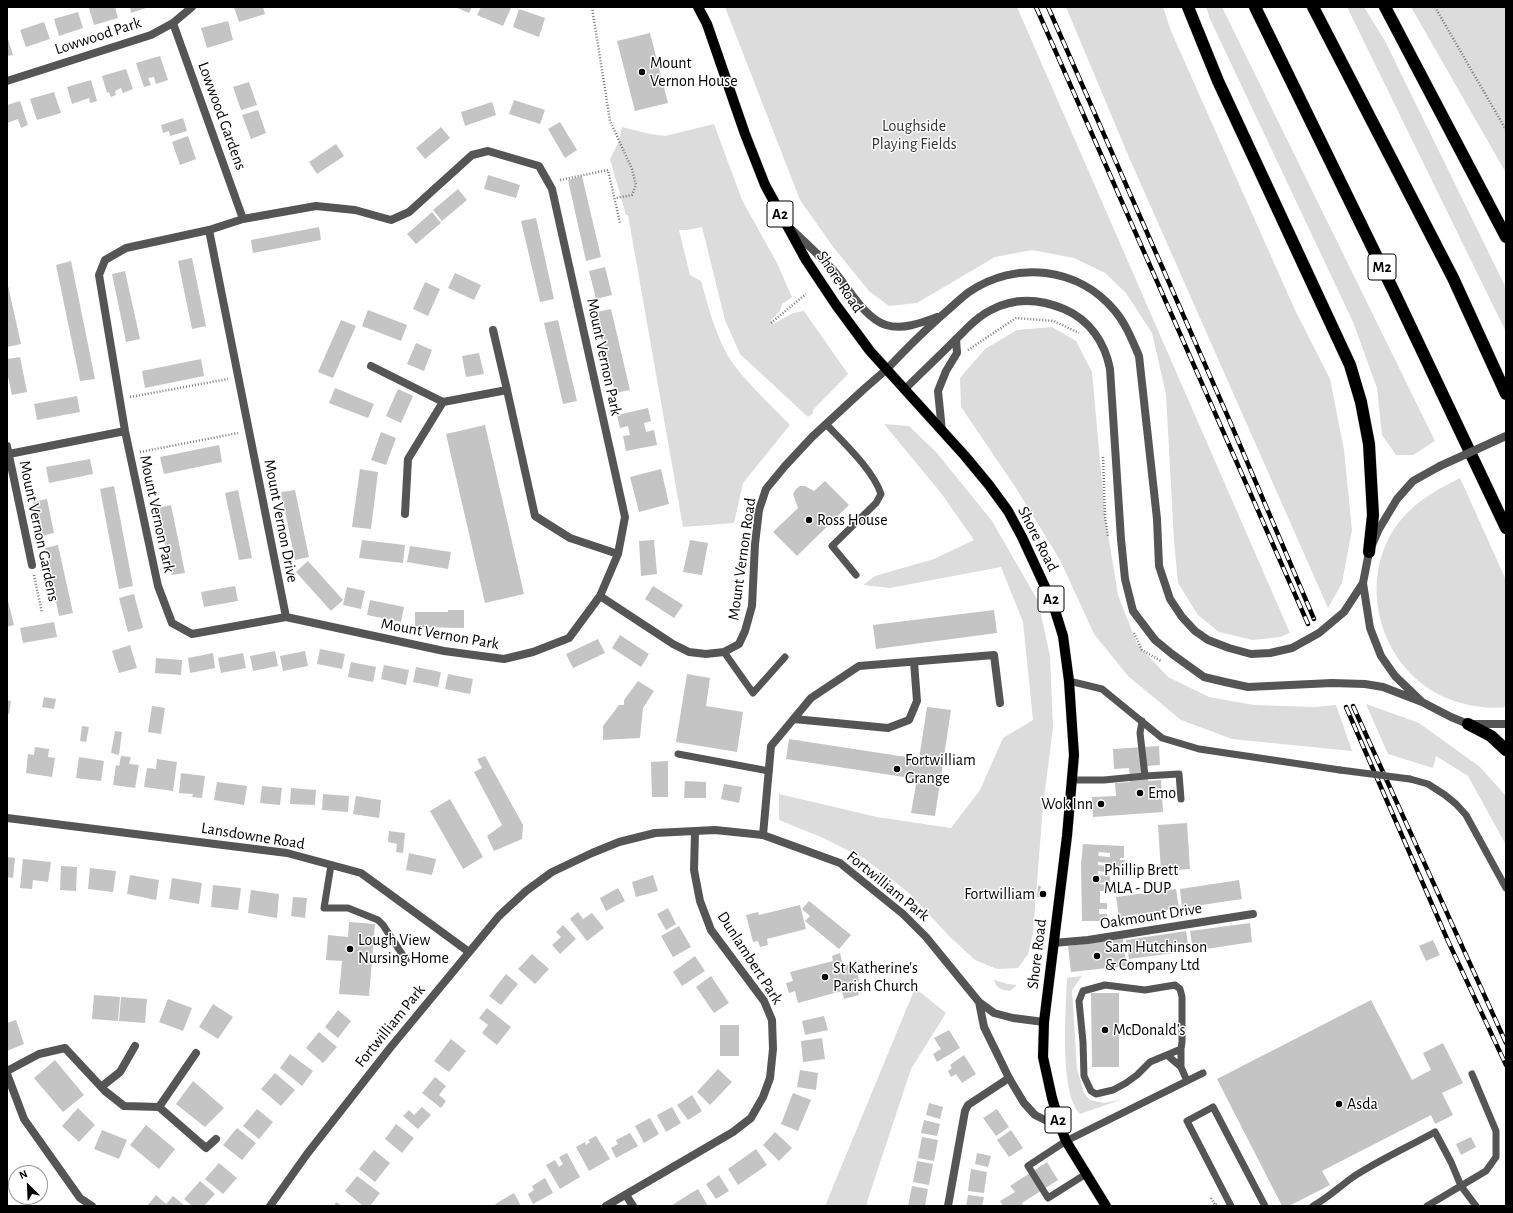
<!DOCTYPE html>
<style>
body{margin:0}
#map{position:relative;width:1513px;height:1213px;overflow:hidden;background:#fff;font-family:"Alegreya Sans",sans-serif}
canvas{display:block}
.frame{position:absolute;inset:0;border:8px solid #000;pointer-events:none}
.north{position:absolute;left:8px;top:1165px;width:40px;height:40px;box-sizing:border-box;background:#fff;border:1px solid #999;border-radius:50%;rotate:336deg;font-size:11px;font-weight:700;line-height:16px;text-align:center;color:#000}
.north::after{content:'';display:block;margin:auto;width:14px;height:18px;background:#000;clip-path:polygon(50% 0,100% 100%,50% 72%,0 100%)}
</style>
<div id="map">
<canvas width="1513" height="1213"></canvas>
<div class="frame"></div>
<div class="north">N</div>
</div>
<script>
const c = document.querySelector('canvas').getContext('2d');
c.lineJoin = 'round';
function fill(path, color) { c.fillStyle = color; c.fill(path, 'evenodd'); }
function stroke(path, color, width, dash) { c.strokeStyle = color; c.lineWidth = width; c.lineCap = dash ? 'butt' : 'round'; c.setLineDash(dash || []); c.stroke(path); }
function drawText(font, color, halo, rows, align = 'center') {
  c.font = font + ' "Alegreya Sans",sans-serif'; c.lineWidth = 3; c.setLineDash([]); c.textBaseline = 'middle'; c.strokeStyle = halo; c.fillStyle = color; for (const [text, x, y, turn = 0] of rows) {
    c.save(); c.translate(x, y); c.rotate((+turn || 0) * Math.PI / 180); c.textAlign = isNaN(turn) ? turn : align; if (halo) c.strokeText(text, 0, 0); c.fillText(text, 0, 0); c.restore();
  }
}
fill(new Path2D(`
 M725,7H1017L1290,633L1280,637L1253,640L1219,632L1198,615L1178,583L1174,541L1166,394L1152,333L1126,293L1105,273L1074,258L1032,250L995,257L917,303L889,306L869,291L834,248L800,200Z
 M1066,7H1163L1171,31L1295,310L1330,379L1344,450L1352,530L1342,583L1328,608L1128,155Z
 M1206,7H1222L1435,441L1413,455H1396L1382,435L1377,388L1353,322L1210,19Z
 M1347,7H1364L1385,41L1506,288V332Z
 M1411,7H1506V174V173Z
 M714,124L742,200L777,263L792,297L782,304L780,311L771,320L773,324L793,313L804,311L848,374L813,410V413L808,417L740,354L725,320L702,227L687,230H679L690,275L701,281C708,306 715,333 728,356C743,380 770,404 790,425L743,483L734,523L683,527L628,215H626L610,159L619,141L622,127L650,134L665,136Z
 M1052,327L1076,341L1092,372L1105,516L1118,595L1137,644L1168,677L1209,697L1254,705L1314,707L1336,705L1352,751L1232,739L1181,720L1128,676L1094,634L1060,560L1016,488L961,407L960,378L985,349L1017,330Z
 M884,424L909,426L937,453L992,521L1038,601L1050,656L1053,728L1043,806L1033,933L1028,954L1018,968L997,969L975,960L949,936L909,893L865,859L821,837L779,820V794L877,817L951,828L980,790L1003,738L1033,720L1023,622L1001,567L890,588L863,585L875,576L934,559L974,540L941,493Z
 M1460,478L1506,580V707C1491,709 1475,707 1461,703C1388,684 1353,593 1394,529C1411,504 1434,491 1460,478Z
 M1366,704L1419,723L1480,767L1506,796V845L1468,776L1436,756L1433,768L1388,754Z
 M1082,976L1072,990L1077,1069L1084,1093L1090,1100L1104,1103L1123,1099L1080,1114C1059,1093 1066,1008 1067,978Z
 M994,980L1008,984L1017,985L1010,991C1003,990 996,989 994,980Z
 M915,988L946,1013L911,1069L867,1202V1206H825Z`), '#dcdcdc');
fill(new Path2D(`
 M94,7H115L118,18L94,25L89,8Z
 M130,7H149L131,13Z
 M234,7H263L265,14L239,22Z
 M455,7H472L469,13Z
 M481,7H508L511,8L503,26L477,15Z
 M519,9L545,18L539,37L513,27Z
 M78,12L83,28L59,36L54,19Z
 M228,21L233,40L207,48L201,28Z
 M44,22L50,39L26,47L20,30Z
 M650,33L668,103L635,111L617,41Z
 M7,36L13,55L7,56Z
 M160,56L168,80L156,84L154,77L148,78L151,85L144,87L136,63Z
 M126,69L133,89L123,93L121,88L115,91L116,95L111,97L109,92L107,93L102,76Z
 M91,80L97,101L90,103L89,98L72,104L67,87Z
 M249,82L257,105L241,110L233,87Z
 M54,92L61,113L37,120L30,99Z
 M514,100L545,110L540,124L509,114Z
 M20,101L28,125L21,128L18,119L7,123V105Z
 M492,102L496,115L465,126L461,112Z
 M258,110L266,133L251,139L242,115Z
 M183,118L187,131L170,136L169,131L163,133L161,125Z
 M560,122L577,150L565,158L548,129Z
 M441,127L450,138L425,159L416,148Z
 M188,136L196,159L180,165L172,142Z
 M336,144L344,156L317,174L309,162Z
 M488,175L520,185L516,198L484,189Z
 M582,176L601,257L586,261L568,180Z
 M458,189L467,200L442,221L433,210Z
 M432,212L441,223L416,244L407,234Z
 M536,218L554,299L540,302L521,221Z
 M319,227L321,240L253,253L251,240Z
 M192,258L206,326L192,329L178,261Z
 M71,261L95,379L80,381L56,265Z
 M605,267L612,295L596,299L589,271Z
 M125,271L140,339L126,342L112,274Z
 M455,273L481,285L474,300L448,288Z
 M7,281L21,344L7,347Z
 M425,282L440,289L428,316L413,309Z
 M611,309L630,390L615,393L597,312Z
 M368,310L407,325L401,341L362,326Z
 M341,320L356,326L333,378L318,372Z
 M558,320L577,401L563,404L544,323Z
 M416,343L432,350L424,371L407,364Z
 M479,353L484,374L466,377L462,356Z
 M20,357L27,392L12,395L7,372V359Z
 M201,359L204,376L145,388L142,371Z
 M335,388L374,404L368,418L329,403Z
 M398,389L413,396L401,423L386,416Z
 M77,396L80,412L37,420L34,404Z
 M648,408L651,421L644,423L646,432L654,430L657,445L626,451L623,436L630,435L628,426L620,428L617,415Z
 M485,425L524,594L485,603L446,434Z
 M381,432L396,438L386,465L371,460Z
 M219,445L222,462L164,474L160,457Z
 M90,459L93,474L49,483L46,467Z
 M360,469L378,472L371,529L352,527Z
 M661,469L669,504L639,512L630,477Z
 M825,481L849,505L797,556L773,532L798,508L793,494L796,489L800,486H805L814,491Z
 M114,486L133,586L119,589L100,489Z
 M238,490L252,558L239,560L225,493Z
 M295,490L309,557L295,560L281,492Z
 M47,499L54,533L41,536L33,502Z
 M171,505L185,573L172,575L157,508Z
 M362,540L405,545L403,563L359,558Z
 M654,540L657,574L641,576L639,541Z
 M690,540L708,543L702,575L683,572Z
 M58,545L73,613L59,616L45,548Z
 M410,546L451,552L448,569L407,562Z
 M308,561L343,600L331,611L296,572Z
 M235,586L238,601L204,607L201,592Z
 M653,586L683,605L674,618L645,599Z
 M347,587L365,591L361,609L343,605Z
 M134,594L143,628L128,632L119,598Z
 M7,597L14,625L7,627Z
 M370,600L404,607L401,622L367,615Z
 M448,610H464V628L415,627V612H448Z
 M994,610L997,633L876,649L873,625Z
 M54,622L57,637L23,643L20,628Z
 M620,635L649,654L641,667L612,648Z
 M598,639L605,653L573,668L566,654Z
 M130,645L137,668L119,673L112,651Z
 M320,649L345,654L342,669L317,664Z
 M275,651L278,666L253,671L250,656Z
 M305,651L308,666L283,671L280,656Z
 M213,653L215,668L190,673L188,658Z
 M243,653L246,668L221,673L218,658Z
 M156,658L182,660L181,675L155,673Z
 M351,662L376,667L373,682L348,677Z
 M384,665L409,670L406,685L381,679Z
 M416,667L441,672L438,687L413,682Z
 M448,674L473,679L470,694L445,689Z
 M687,674L710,678L706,706L743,712L737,752L676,742Z
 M638,681L654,691L643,708L640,738L603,740V726L619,705H624V700Z
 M44,697L56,699L54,709L42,707Z
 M7,700L11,701L9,714H7Z
 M152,706L165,708L161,734L148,732Z
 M927,707L951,710L935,816L911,813L917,779L786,759L789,739L919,759Z
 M82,726L89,727L86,742L80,741Z
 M115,731L122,732L119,755L111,753Z
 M1159,746L1160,765L1147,766L1148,781L1161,780L1163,812L1093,817L1092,797L1116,796L1115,783L1130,782L1129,768L1114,769L1113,749Z
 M35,747L49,749L48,757L55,758L52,777L26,773L28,754L34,755Z
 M121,756L131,757L129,764L139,765L135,788L113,785L116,765L119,766Z
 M485,756L523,825L522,839L494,851L487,836L502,825L474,772L482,768L477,759Z
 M79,757L104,761L101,781L76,778Z
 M157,759L177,762L173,791L144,787L147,768L156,769Z
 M668,761V797H652L651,762Z
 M181,773L205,776L202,798L192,797L193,794L179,793Z
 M685,781L706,782V798H684Z
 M217,782L247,786L244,805L214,800Z
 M724,784L742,787L739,803L721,799Z
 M262,786L282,788L280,805L260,803Z
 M291,788L316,790L315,805L290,804Z
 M323,794L349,796L348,812L322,810Z
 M356,796L381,800L379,818L353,814Z
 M450,799L483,857L463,869L430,811Z
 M1187,823L1190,869L1161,871L1158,825Z
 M389,831L405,833L403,853L396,852L397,844L388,842Z
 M1083,844L1124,846V858H1120V860H1125L1124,867L1107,866V863L1098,862V865L1106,866L1105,872L1098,871V875L1110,876V882L1099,883V884L1108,885V891H1100V903H1107V909H1099V914H1107V921H1082L1081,864ZM1099,852L1110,853V857L1098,856Z
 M409,853L436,859L432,875L406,870Z
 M7,857L15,858L13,878L7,877Z
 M23,859L51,862L48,882L33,880L32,889L20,888Z
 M61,866L77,867L76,891L60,890Z
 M90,868L116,871L113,892L88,889Z
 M130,875L159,880L156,900L127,894Z
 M653,875L658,891L636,897L632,882Z
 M172,878L202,883L199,904L169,899Z
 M1239,880L1242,899L1182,908L1180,889Z
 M213,885L241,888L238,910L211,907Z
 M1038,886H1041L1039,897H1037Z
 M618,888L625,901L606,911L600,898Z
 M1176,889L1179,908L1119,917L1116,897Z
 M251,890L279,894L277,918L248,913Z
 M293,897L307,898L305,918L291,916Z
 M809,901L851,935L839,949L805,921L810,916L802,909Z
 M800,905L806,929L767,939L768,945L760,947L758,941L753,942L746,915L758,912L759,915Z
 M668,908L676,924L666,930L657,914Z
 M578,912L583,919L592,913L604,928L587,941L570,919Z
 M349,922L375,924L369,996L339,994L342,961L326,960L328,935L348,937Z
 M1250,923L1252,942L1193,951L1190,931Z
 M563,925L576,939L560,954L552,945L561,937L556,932Z
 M679,926L691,947L673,957L661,936Z
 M1186,931L1189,951L1129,959L1126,940Z
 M1123,939L1126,966L1071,972L1068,946Z
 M1433,940L1440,955L1426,961L1419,946Z
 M840,953L843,966L855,963L859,981L855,983L859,995L844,999L842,991L798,1003L795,991L789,993L786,983L793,981L790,972L833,961L832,956Z
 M532,954L549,969L535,984L518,969Z
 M695,956L705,971L682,986L673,972Z
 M506,974L518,984L501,1005L489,996Z
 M711,976L729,1003L714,1013L696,987Z
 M1091,993H1119V1067H1092Z
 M94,995L120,997L118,1021L92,1019Z
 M121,997L147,999L145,1023L119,1021Z
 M168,999L192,1008L183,1031L159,1022Z
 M1371,1000L1412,1080L1431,1070L1423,1053L1443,1043L1463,1083L1442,1093L1453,1115L1435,1124L1431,1115L1322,1171L1330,1185L1289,1206H1282L1217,1079Z
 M213,1004L233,1017L218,1039L199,1027Z
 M487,1008L511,1027L497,1045L482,1033L488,1025L479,1018Z
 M338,1010L351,1021L338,1038L325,1027Z
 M824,1016L828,1030L805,1035L802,1021Z
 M16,1020L24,1044L7,1051V1023Z
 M720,1025H739V1056H720Z
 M949,1030L960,1048L937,1062L933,1054L941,1049L934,1038Z
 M319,1032L337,1047L323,1063L306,1048Z
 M822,1038L825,1059L803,1062L801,1041Z
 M451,1039L466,1051L449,1072L434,1061Z
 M290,1054L313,1071L302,1086L280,1068Z
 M964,1055L976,1074L962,1083L956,1074L951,1077L948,1071L952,1068L950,1065Z
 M55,1060L84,1095L63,1112L34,1078Z
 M718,1069L732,1082L710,1105L697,1092Z
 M800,1070L818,1073L816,1090L797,1087Z
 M275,1073L295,1090L281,1106L261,1089Z
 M435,1077L446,1086L439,1095L446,1101L441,1108L422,1093Z
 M193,1081L224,1108L205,1127L176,1104Z
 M793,1093L811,1100L798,1131L781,1124Z
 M692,1095L702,1111L688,1120L677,1105Z
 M929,1103L943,1107L940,1119L926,1115Z
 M422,1107L431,1115L418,1129L403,1116L409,1110L414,1115Z
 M672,1107L681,1123L666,1132L657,1115Z
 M78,1108L95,1125L79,1142L62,1126Z
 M257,1109L273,1122L259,1139L243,1126Z
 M997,1109L1009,1127L996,1136L983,1118Z
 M650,1118L659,1134L644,1143L635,1126Z
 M924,1120L940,1124L937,1136L921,1133Z
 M396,1124L414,1138L402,1153L385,1139Z
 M146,1125L175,1149L159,1169L130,1145Z
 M237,1128L256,1143L242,1160L223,1145Z
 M102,1130L127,1140L119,1159L94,1149Z
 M1011,1130L1023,1148L1009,1157L997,1140Z
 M775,1132L792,1148L779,1161L763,1145Z
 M630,1133L638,1146L616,1158L611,1148L618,1144L616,1140Z
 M596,1136L610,1159L589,1171L576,1147L585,1142L586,1145L590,1142L588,1140Z
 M922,1137L938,1140L934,1161L918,1158Z
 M1471,1137L1476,1147L1461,1155L1456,1144Z
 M756,1149L767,1165L738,1185L728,1169Z
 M374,1150L390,1163L375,1182L359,1169Z
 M567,1153L580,1177L560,1189L546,1165L555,1160L559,1167L563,1164L559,1157Z
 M977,1153L991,1156L988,1167L975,1164Z
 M917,1161L933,1164L929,1185L913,1182Z
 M1047,1162L1058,1180L1022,1203L1023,1206H1003L1000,1201L1015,1192L1010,1186Z
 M219,1163L237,1178L223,1194L205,1179Z
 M971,1169L987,1172L984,1193L968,1191Z
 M719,1175L729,1191L716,1199L706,1184Z
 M357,1176L380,1193L370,1206H363L345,1191Z
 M545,1178L553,1193L533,1204L528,1194L534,1190L532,1186Z
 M200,1181L215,1194L204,1206H192L184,1199Z
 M912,1186L928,1189L925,1206H908Z
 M698,1189L708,1206H671L683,1198Z
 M514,1193L521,1206H493L502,1200Z
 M156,1195L166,1204L173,1196L185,1206H147Z
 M968,1195L984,1197L982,1206H966Z
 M336,1202L342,1206H334Z`), '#c4c4c4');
const primary = new Path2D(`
 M698,7L707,24L745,134L765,185L806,260L836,305L870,351L965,456L989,485L1008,511L1022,537L1053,604L1063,636L1069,681L1074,755L1067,836L1044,1022L1043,1057L1052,1098L1061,1128L1066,1141L1106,1206`);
const motorway = new Path2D(`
 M1188,7L1218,81L1350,365L1361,402L1369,444L1373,515L1369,552
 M1255,7L1396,296L1506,528
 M1313,7L1453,278L1506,394
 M1385,7L1506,237
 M1468,724L1491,736L1506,750`);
stroke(primary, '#dbdbdb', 11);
stroke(motorway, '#dbdbdb', 13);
stroke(new Path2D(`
 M592,7L610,121L632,169L636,185L632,195L616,198
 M1435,7L1506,130
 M560,180L608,170L620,223
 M771,323L806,294
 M968,350L1016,318L1054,321L1079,333
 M130,397L228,379
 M140,452L238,433
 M1103,457L1105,516L1108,536
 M34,575L42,613
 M1134,633L1142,650L1161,661
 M1211,1198L1215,1205L1218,1204`), '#777', 2.5, [1, 2]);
stroke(new Path2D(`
 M826,424C844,443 873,470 881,494L876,503L832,546L856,575
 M724,652L753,693L785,657
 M1069,681L1102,689L1162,738L1199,749L1340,770
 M678,754L769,771
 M1145,776L1179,774L1181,799
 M1410,779L1428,784L1445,795L1456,804L1466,815L1506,888
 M1073,780H1104L1145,776L1140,733L1142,721
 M331,865L324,908H348L378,920L383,925L406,960
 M1105,985L1145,990L1175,985L1180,989L1182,997V1042L1181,1049L1150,1062L1137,1075L1126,1083L1113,1090L1096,1094L1091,1091L1084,1076L1083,1042L1079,1001L1083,991Z
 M1181,1049V1067
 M1167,1055L1181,1067L1187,1081
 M1086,1174L1048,1198L1028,1166L1066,1141L1203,1073
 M1231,1206L1187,1121L1213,1107L1265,1206
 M1313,1206C1328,1198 1339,1187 1353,1177C1379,1160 1408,1147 1435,1132L1451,1162L1461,1186L1476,1206
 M1427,1206L1486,1171L1496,1157V1131L1472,1074`), '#555', 7);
stroke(new Path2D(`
 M173,23L243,219
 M7,81L151,35L173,23L192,7
 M488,151L539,166L552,189L625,517L618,554L600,596L569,638L533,652L504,659L444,651L286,617L192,634L172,623L158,586L125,431L99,275L105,260L126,248L209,230L243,219L316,206L355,210L391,220L409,212L472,155Z
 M209,230L286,617
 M371,366L443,402
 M507,390L535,516L570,538L618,554
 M7,446L32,565
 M9,454L125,431
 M405,514L408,459L443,402L507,390L493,330
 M600,596L673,644L689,652L706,654L724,652L739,644L745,631L752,606L755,544L759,510L766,489L785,466L812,437L864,389L887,369
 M794,719L888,728L909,720L917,701L914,662
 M7,818L287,853L361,873L469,952
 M763,835L771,746L811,698L859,666L994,655L1000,703
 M1053,943L1088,940L1253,914
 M7,1071L39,1054L65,1048L105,1091L124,1106L159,1107L206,1148L216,1139
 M7,1074L24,1119L80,1198L92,1206
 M101,1087L120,1072L135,1046
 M159,1107L196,1053
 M626,1195L633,1206
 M606,1206L733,1132L751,1118L763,1097L770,1078L773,1049L772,1020L764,1001L711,930L700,901L694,870L695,832
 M948,1206L965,1111L968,1105L1009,1078`), '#555', 8);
stroke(new Path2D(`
 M791,229C805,242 820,256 833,270C848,287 864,318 886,325C903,330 921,323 937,317
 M887,369C906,349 927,328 948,310C955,304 962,297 969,292C1015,260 1079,267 1115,311C1126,324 1132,340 1139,356L1157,519L1159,566L1170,599L1182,617L1195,631L1208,640L1229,648L1251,654L1270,653L1292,648L1319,633L1344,612L1363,583
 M904,390C920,374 936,359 952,343C964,332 976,317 991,310C1015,297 1040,299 1064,309C1090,320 1105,343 1110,369L1121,539L1125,579L1133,611L1155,640L1172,654L1204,677L1225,682L1248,687L1332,683L1365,684L1383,687L1422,702
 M942,431L938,391L946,371L957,353L956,339
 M1440,466L1413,481L1397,499L1379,529L1369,552L1363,583L1370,628L1381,656L1395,676L1422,702L1451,717L1468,724H1506
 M979,1002L984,1027L1009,1078L1024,1103L1035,1115L1061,1128
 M270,1206L307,1154L390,1048L499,916L526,891L552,872L592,853L619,842L655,833L715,830L763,835L840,863L903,914L926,937L979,1002L994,1013L1013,1018L1044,1022`), '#555', 8);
stroke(primary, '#000', 10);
stroke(motorway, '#000', 12);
const rail = new Path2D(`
 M1036,7L1308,624
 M1048,7L1228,417L1314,619
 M1353,706L1506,1043
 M1346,707L1448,941L1506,1065`);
stroke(rail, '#000', 4.5);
stroke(rail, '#fff', 3, [9]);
stroke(new Path2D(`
 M1340,770L1410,779`), '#555', 7);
stroke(new Path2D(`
 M1440,466L1506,436`), '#555', 8);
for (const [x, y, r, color] of [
 [642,72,4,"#000"],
 [809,520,4,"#000"],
 [897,769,4,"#000"],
 [1140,793,4,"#000"],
 [1101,804,4,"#000"],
 [1096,879,4,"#000"],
 [1043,894,4,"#000"],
 [350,949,4,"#000"],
 [1097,956,4,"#000"],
 [825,977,4,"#000"],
 [1105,1030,4,"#000"],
 [1339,1104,4,"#000"]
]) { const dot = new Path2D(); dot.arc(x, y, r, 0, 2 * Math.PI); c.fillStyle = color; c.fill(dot); stroke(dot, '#fff', 1.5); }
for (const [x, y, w] of [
 [780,214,26],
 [1382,267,28],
 [1051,599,26],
 [1058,1120,26]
]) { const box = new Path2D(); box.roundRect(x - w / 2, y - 13, w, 26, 3); c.fillStyle = '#fff'; c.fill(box); stroke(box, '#000', 1); }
drawText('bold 15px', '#000', null, [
 ["A2",780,214],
 ["M2",1382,267],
 ["A2",1051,599],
 ["A2",1058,1120]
]);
drawText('16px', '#000', '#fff', [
 ["Lowwood Park",98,36,-18],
 ["Lowwood Gardens",222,116,70],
 ["Shore Road",840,282,56],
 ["Mount Vernon Park",604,357,78],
 ["Mount Vernon Park",157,514,78],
 ["Mount Vernon Drive",281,521,79],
 ["Mount Vernon Gardens",39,531,78],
 ["Shore Road",1038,539,63],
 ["Mount Vernon Road",742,559,-82],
 ["Mount Vernon Park",440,634,10],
 ["Lansdowne Road",253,836,9],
 ["Fortwilliam Park",888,886,39],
 ["Oakmount Drive",1151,916,-9],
 ["Shore Road",1037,954,-83],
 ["Dunlambert Park",750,958,57],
 ["Fortwilliam Park",390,1026,-51]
]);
drawText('16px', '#000', '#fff', [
 ["Mount",650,63],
 ["Vernon House",650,81],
 ["Ross House",817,520],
 ["Fortwilliam",905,760],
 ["Grange",905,778],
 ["Emo",1148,793],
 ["Wok Inn",1093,804,"right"],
 ["Phillip Brett",1104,870],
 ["MLA - DUP",1104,888],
 ["Fortwilliam",1035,894,"right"],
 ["Lough View",358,940],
 ["Nursing Home",358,958],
 ["Sam Hutchinson",1105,947],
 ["& Company Ltd",1105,965],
 ["St Katherine's",833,968],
 ["Parish Church",833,986],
 ["McDonald's",1113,1030],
 ["Asda",1347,1104]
], 'left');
drawText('16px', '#333', '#fff', [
 ["Loughside",914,126],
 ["Playing Fields",914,144]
]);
</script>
